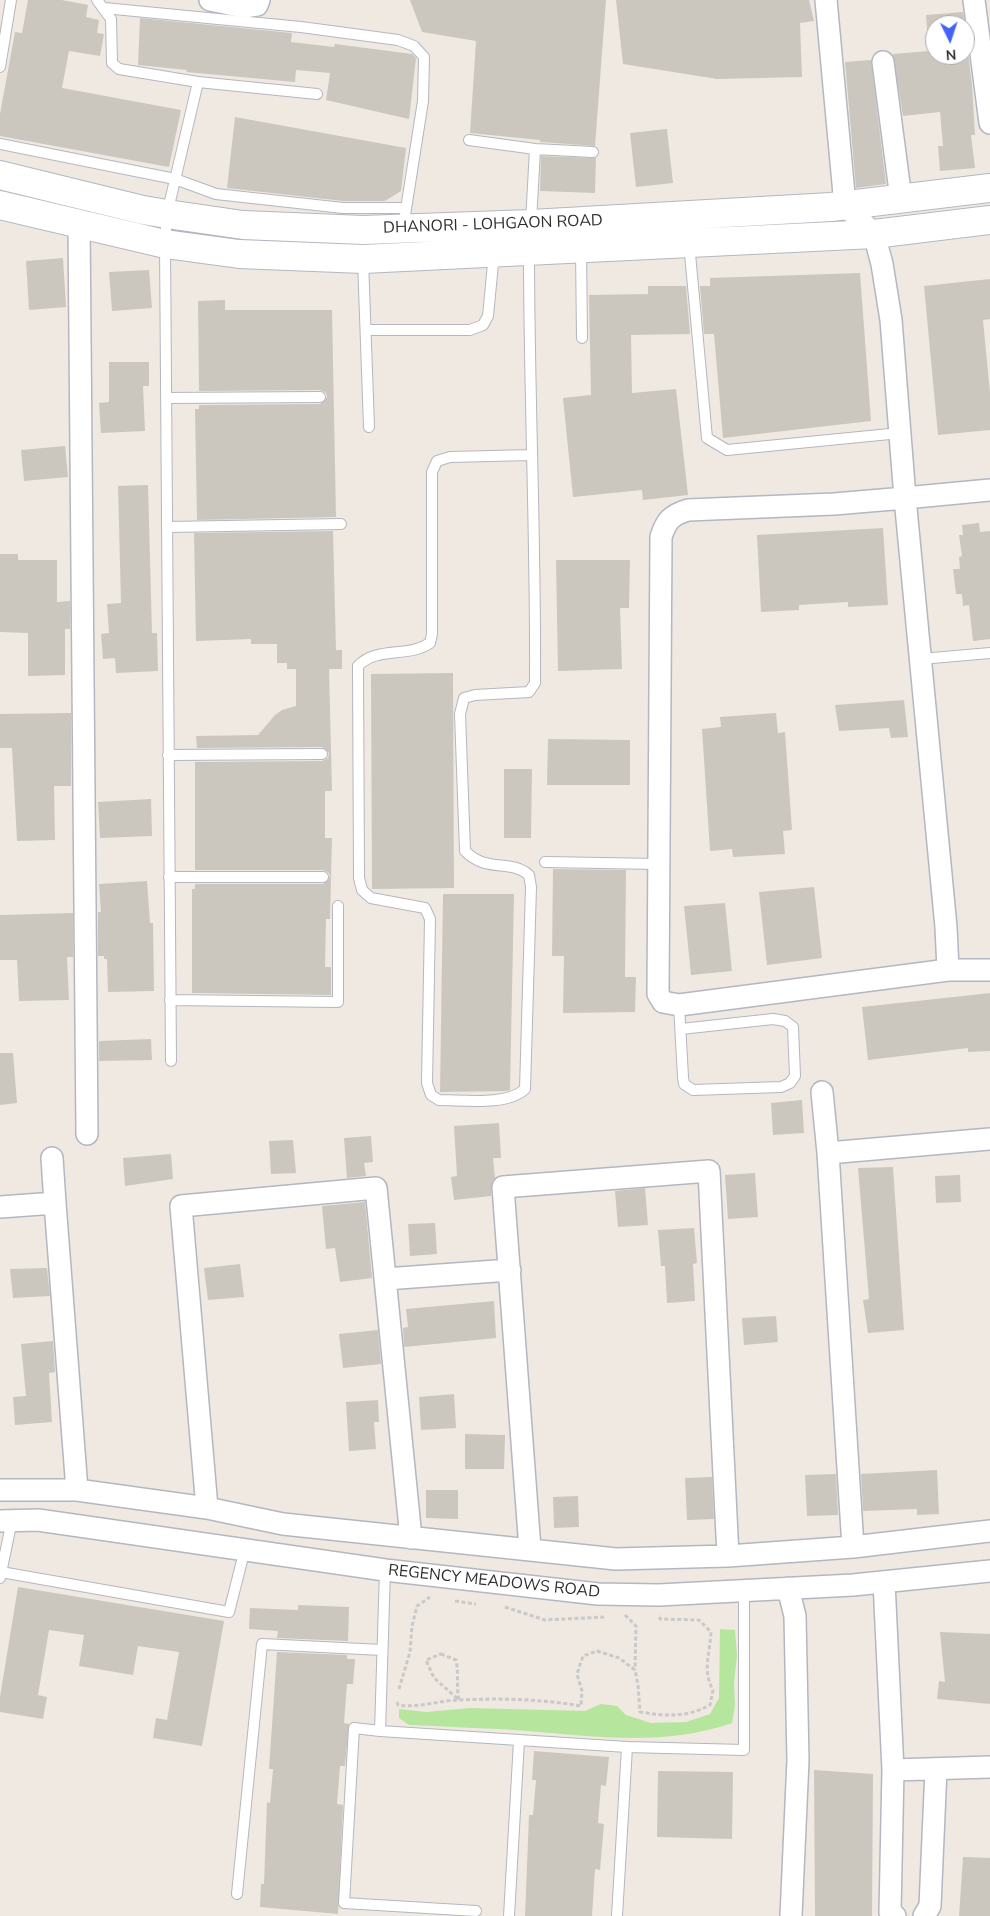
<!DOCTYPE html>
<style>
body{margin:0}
#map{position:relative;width:990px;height:1916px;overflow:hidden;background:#efe9e1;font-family:"Nunito Sans",sans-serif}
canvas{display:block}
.north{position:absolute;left:925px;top:15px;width:50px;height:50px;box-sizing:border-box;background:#fff;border:1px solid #ababab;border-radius:50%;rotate:176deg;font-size:14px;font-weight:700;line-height:20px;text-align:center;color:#2e2e2e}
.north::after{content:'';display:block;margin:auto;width:18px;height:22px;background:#4264fb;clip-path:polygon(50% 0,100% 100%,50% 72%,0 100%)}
</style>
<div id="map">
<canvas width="990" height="1916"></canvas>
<div class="north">N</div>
</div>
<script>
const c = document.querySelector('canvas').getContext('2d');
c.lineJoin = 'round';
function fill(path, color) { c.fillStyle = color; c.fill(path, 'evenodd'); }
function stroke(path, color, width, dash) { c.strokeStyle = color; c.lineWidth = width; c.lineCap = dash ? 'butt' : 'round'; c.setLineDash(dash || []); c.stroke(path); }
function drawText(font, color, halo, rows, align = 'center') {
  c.font = font + ' "Nunito Sans",sans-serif'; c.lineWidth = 4; c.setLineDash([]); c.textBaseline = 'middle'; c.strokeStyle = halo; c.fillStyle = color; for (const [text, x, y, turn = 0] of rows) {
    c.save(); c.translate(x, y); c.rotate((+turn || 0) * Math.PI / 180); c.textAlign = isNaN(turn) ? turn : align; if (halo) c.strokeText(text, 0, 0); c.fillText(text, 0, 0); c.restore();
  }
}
fill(new Path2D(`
 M720,1629L735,1630L737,1656L734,1682L735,1706L732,1723C666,1746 596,1737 528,1731C489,1728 449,1727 409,1725L399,1718V1709L426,1712L471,1708L585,1711L601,1704L617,1706L626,1715L651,1723L686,1722L710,1714L719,1698Z`), '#b6e59e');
fill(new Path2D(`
 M28,0H62L88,5L86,17L99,20L97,33L104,34L100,56L69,51L62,88L181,110L169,167L0,136V114L15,32L22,33Z
 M410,0H606L595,146L540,142V140L470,133L476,41L422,32Z
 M616,0H809L814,21L800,23L802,77L717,79L623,64Z
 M963,12L965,25H935V55H965V28L972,85L975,135H971L975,168L940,171L938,146H943L940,112L903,116L893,54L929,51L926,15Z
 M140,18L292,33L291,42L334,47L335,44L412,54L416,58L409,119L326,100L330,73L296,70L295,82L186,72L187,70L138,65Z
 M871,60L886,184L856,188L845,62Z
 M235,117L406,148L401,191L385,201H343L227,188Z
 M667,129L673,183L636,187L630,133Z
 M541,156L596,158L595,193L540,191Z
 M63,258L66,307L29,310L26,261Z
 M149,270L152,308L112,311L109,272Z
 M860,273L871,421L723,438L714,334H704L700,286H710V278Z
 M990,279V319L983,320L990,393V430L938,435L924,286Z
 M648,286H686L690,334L631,335L632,393L676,389L688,495L643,500L642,490L573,497L563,398L591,395L589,295L648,294Z
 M225,300V310H332L336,517L197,520L195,409H199V405L320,404L327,397L326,393L320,390L199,391L198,301Z
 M109,362H149V386H143L145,431L101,433L99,403L109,402Z
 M65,446L68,477L24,481L21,450Z
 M148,485L152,633H157L158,671L116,673L115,658L103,659L101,634L109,633L107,604L121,603L118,486Z
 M979,523L980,532L990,531V639L973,641L969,605L963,606L962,594H956L953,569H960L959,557L962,556L959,535H963L962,525Z
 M883,528L888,605L848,607V602L799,605V610L761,612L757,535Z
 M333,531L336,650H342V669H329L332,791H325V838H332L330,919H326L325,967H331V995L192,993V889H195V884H323L330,877L329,873L323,870H195V762L322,761L328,758L329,753L322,747L197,748L196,736L258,735L275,715L282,710L296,706V669H287V663H277V644H251V639L196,641L194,533Z
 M0,554H18V560H57V602L70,601V629H65V675L28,676V633L0,632Z
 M556,560H630L629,608H620L622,669L558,671Z
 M453,673L454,888L372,889L371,674Z
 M904,700L908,737L891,738L889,728L839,731L835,705Z
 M71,713V786H54L55,840L17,841L12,748H0V714Z
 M776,713L778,733L785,732L792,830L783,831L785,854L733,857L732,849L710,851L702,729L721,727L720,717Z
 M548,739L630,740V785H547Z
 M504,769H532L531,838H504Z
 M151,799L152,836L100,838L98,802Z
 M553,869L626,870L625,977H636L635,1012L563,1013L564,956H552Z
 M147,881L150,923H153L154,991L108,992L107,959H104V956H98V912H101L99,884Z
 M814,887L822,958L767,965L759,892Z
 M443,894H514L510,1090L506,1091L440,1092Z
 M725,903L732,971L691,975L684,906Z
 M73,913V957H67L69,1000L19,1001L17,960H0V915Z
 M990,993V1051L968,1052V1048L868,1060L862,1007Z
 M151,1039L152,1060L99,1061V1041Z
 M0,1053H13L17,1103L0,1105Z
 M802,1100L804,1133L773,1135L771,1103Z
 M499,1123L501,1158H493L495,1178L492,1182L491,1196L454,1200L451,1177L457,1176L454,1126Z
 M371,1136L373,1162L364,1163L366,1176L347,1178L344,1138Z
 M293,1140L296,1173L271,1174L269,1141Z
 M171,1154L173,1179L125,1186L123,1158Z
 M893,1167L904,1330L868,1333L863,1300L869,1299L858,1168Z
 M755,1173L758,1217L728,1219L725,1175Z
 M960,1175L961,1202L936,1203L935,1176Z
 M645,1188L648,1225L618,1227L615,1191Z
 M365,1202L372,1278L340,1282L335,1248L326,1249L322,1206Z
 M435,1223L437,1254L410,1256L408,1224Z
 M694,1228L697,1263L693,1264L695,1301L667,1303L665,1266H661L658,1230Z
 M240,1264L244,1297L208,1300L204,1268Z
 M47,1268L50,1296L13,1298L10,1269Z
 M494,1301L496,1338L404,1347L403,1328L408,1327L406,1309Z
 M776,1316L778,1342L744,1345L742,1318Z
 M378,1330L381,1364L343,1368L339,1334Z
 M53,1341L55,1372L49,1373L52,1422L15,1425L13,1397L26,1396L21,1344Z
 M454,1394L456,1428L421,1430L419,1397Z
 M378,1400L379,1422H374L376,1449L349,1451L346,1402Z
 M465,1434L505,1435L504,1469H465Z
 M937,1470L939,1514L917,1515V1509L863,1511L861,1474Z
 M836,1474L838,1515L807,1516L805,1475Z
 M712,1477L714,1519L687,1520L685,1478Z
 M426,1490H458V1519L426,1518Z
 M578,1496L579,1527L554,1528L553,1497Z
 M18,1587L224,1621L202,1746L153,1738L156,1718L167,1720L179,1652L138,1646L133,1675L79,1666L84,1635L49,1630L38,1695L47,1697L43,1719L0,1712V1697Z
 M298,1605L349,1607L348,1641L277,1638L278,1631L249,1629L250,1608L298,1610Z
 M940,1632L990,1634V1704L937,1699L939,1681L945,1682Z
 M277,1652L347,1655V1659H355L353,1684H347L344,1723L349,1724L345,1766H340L337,1804L343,1805L338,1914L260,1907L261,1884H264L267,1802L270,1803L273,1769H269Z
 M534,1751L609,1757L606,1786L601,1785L598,1823L604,1824L600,1870L595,1869L592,1916H525L529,1815H533L536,1780H532Z
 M814,1770L873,1774L872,1916H815Z
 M658,1771L733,1772L732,1839L657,1837Z
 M963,1857L990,1858V1916H959Z`), '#cbc7bf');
const lane = new Path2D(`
 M97,0L111,19L112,63L119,69L198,82
 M104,8L301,27L398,40L414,46L424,57L423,101L403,228
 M0,67L11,0
 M469,140L535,149L593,152
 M0,144L175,179L216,194L343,208H405
 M531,222L535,149
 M689,243L707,438L727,450L900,433
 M581,249L582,338
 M529,251C529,395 536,539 535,683L529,692L475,695L464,698L460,714L465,851C488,874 509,858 529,875L531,887L525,1089C507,1106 464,1100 439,1100L431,1095L427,1083L430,919L425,908L371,898L362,890L359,878L358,666C377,646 408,658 430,643L432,634V472L437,461L450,457L532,455
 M363,260L369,427
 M366,330H470L483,325L488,316L494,253
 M166,398L320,397
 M167,527L341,524
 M921,659L990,653
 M168,755L322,754
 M545,862L658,864
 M169,877H323
 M170,1000L338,1002V906
 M679,1005L683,1077L684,1084L693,1090L781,1087L790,1083L795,1076L793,1027L785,1021L773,1019L681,1029
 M171,1061L165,244L167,214L198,82L317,94
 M385,1570L380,1731L627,1747L617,1916
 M1,1572L229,1612L245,1549
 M0,1578L12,1520
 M380,1731L354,1728L344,1903L476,1911
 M627,1747L744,1750V1590
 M237,1894L262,1644L382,1650
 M509,1916L519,1741`);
const street = new Path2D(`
 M210,0L244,7L257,5L259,0
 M826,0L845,205L874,234L882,264L891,320L905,498L834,504L688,510C671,515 666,521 661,537L658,994L663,1002L679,1005L948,970L946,927L905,498L990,490
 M974,0L990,123
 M883,62L901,199
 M79,224L87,1134
 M948,970H990
 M822,1092L828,1153
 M52,1158L55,1203
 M0,1207L55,1203L77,1490
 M385,1279L510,1270
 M0,1490H77L207,1508L283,1524L616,1559L728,1556L853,1547L990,1531
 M207,1508L181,1206L376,1188L411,1538
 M0,1521L38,1520L385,1570L598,1594L659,1595L853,1585L990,1571
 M853,1547L828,1153L990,1139
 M530,1549L503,1187L709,1171L728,1556
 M884,1582L893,1770L990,1767
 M788,1588L795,1616L798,1760L791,1916
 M893,1770L890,1912L895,1916
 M924,1916L930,1906L936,1769`);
const secondary = new Path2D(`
 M0,175L143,210L167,214L243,225L363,230L531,224L831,207L990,188
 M0,205L165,244L239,254L363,259L874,234L990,220`);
stroke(lane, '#b4b7c1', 12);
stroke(street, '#b4b7c1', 24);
stroke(secondary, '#b4b7c1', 30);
stroke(new Path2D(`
 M455,1601L476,1604
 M505,1607L545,1620L604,1617
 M625,1615L636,1626L635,1670
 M441,1654L456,1660C459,1674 456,1686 459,1700L434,1678L426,1660Z
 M399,1689L410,1652L412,1626L417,1606L430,1597
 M397,1702L398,1705C419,1708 437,1701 458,1700C500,1698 541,1699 581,1706L582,1691L577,1674L583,1656L597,1651L619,1658L635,1670L638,1685L640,1712C666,1716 686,1718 710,1705L713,1690C702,1671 710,1653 711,1632L699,1620L660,1619V1614`), '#c9c9c9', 3, [4, 2.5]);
stroke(lane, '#fff', 10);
stroke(street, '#fff', 21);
stroke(secondary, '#fff', 28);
drawText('16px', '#2e2e2e', '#fff', [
 ["DHANORI - LOHGAON ROAD",493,225,-2],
 ["REGENCY MEADOWS ROAD",494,1582,6]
]);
</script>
